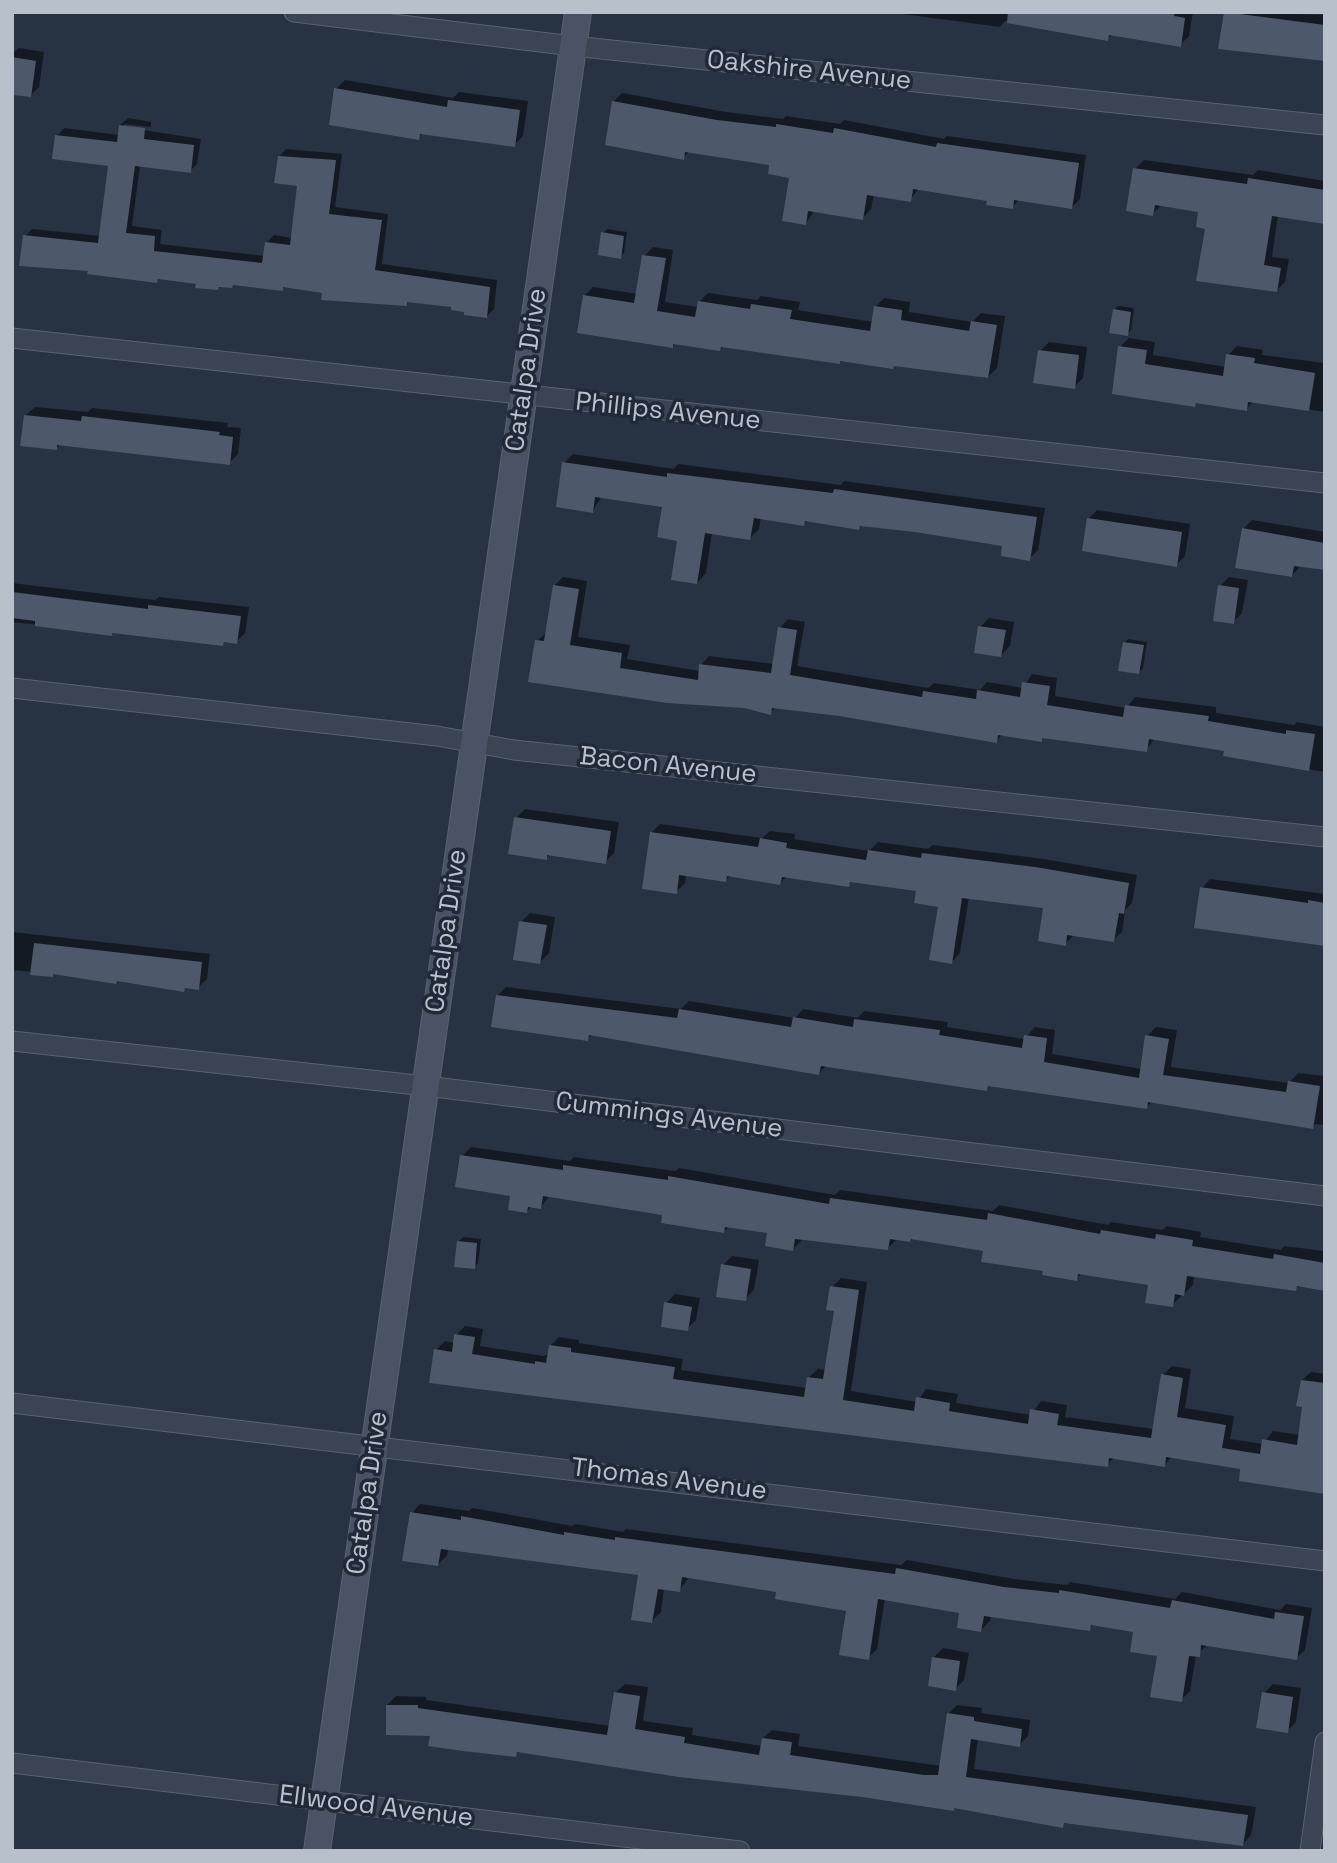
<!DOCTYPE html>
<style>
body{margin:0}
#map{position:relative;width:1337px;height:1863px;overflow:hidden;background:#273242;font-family:"Space Grotesk",sans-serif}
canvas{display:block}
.frame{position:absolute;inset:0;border:14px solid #b8c0cc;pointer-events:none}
</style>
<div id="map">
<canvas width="1337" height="1863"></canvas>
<div class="frame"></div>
</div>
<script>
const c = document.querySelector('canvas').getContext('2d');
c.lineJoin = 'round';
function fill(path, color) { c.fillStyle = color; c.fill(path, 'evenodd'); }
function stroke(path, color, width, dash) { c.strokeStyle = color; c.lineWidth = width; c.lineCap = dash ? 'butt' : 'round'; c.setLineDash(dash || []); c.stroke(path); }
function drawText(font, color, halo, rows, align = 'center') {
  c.font = font + ' "Space Grotesk",sans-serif'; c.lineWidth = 7; c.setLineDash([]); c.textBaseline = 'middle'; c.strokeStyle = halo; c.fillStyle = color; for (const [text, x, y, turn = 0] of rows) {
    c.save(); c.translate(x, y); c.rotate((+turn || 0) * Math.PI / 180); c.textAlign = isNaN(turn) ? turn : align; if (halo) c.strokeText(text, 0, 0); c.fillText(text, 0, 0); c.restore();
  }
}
fill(new Path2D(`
 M888,12H1193L1189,36L1180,45L1112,34L1107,39L1005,21L1000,27Z
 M1226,12L1325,15V60Z
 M19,48L44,52L39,87L30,96L12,93V54Z
 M345,80L453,98L459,92L528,101L523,136L514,145L424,132L418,138L336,89Z
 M622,93L726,112L783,119L786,116L840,124L844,120L944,139L947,136L1086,155L1080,199L1071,208L1020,199L1012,207L989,199L919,188L910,200L874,194L871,209L863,218L815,210L806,223L791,176L771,164L690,151L683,158L613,102Z
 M128,118L151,122V127L124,124V127L201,139L197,164L190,171L140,165L132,226L162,230L160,244L265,256L266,243L274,235L292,238L299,184L279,157L286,149L342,154L335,207L388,214L382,264L497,280L494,309L487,316L453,306L409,301L406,304L285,286L282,289L235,283L218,288L198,282L160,278L157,281L89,269L25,236L32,229L101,236L110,164L57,136L64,128L119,135L120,125Z
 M1144,160L1253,175L1258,170L1325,181V220L1278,215L1272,257L1289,259L1285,282L1277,290L1207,227L1200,211L1162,205L1152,214L1135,169Z
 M607,229L627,232L624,253L620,257L603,233Z
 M653,247L673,250L665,302L698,307L699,302L708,293L757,300L761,296L800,302L798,310L873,322L875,307L884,298L910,302L909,312L972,322L981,313L1005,316L997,368L988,377L842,359L839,362L724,345L720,350L676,343L672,346L584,296L593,287L638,294L644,256Z
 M1118,306L1134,308L1131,330L1127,334L1114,310Z
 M1129,338L1155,342L1153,355L1226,367L1228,355L1237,346L1263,350L1262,355L1325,363V412L1254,401L1246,409L1199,401L1195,405L1120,347Z
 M1049,342L1087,347L1083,378L1074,387L1040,351Z
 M35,407L88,412L92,408L228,423L227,427L241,428L238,454L229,463L61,444L56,448L25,416Z
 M573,454L674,469L678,464L841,485L844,481L1045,508L1038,550L1029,559L1004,544L863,524L859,528L808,520L804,524L761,517L759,529L750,538L712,532L706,573L697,583L664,506L602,496L593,511L564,463Z
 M1097,510L1190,524L1185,556L1176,565L1088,519Z
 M1252,520L1325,532V568L1301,566L1292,575L1243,529Z
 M563,577L587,581L578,637L630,645L627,659L700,671L701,665L709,656L774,664L780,628L788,619L805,622L797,666L928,688L934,683L980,690L987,682L1023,688L1032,674L1057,678L1055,696L1126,708L1135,697L1216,707V713L1294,725L1297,722L1325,727V772L1281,765L1226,749L1155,738L1146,750L1044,736L1041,740L1003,734L996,741L894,723L776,707L770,713L744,707L667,701L537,641L547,632L554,586Z
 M1229,577L1248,580L1242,613L1233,622L1220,586Z
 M12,583L155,600L159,597L249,607L245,633L236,642L226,641L223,644L12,622Z
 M989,618L1014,622L1010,646L1001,655L980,627Z
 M1128,639L1147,642L1143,668L1139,672L1124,643Z
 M525,809L619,822L614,853L605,862L550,854L546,858L516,818Z
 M660,824L762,838L770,831L795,834L794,839L869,851L878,842L928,849L933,845L1044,859L1137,875L1132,903L1125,910L1122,932L1113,940L1075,934L1065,944L1045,907L969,897L960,953L952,962L940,906L918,890L854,880L848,885L787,876L780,883L731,875L726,880L686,875L685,883L676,892L651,833Z
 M1210,879L1325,894V944L1202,888Z
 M530,913L555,917L549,953L540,962L521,922Z
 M12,932L210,954L207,979L198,988L187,987L184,990L164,984L12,970Z
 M506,987L681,1009L689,1001L795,1018L803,1009L858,1018L864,1011L948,1022L947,1027L1024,1039L1035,1027L1055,1030L1052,1054L1142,1069L1147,1036L1156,1027L1177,1030L1171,1067L1289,1083L1298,1073L1325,1076V1125L1315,1124L1312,1127L1152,1101L1147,1107L991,1084L986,1089L827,1065L819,1073L592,1034L587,1039L498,995Z
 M471,1147L570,1161L574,1157L675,1171L679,1168L835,1195L840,1190L993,1211L999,1205L1108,1225L1111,1222L1162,1230L1167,1226L1201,1232L1200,1237L1281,1250L1284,1246L1325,1251V1289L1300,1285L1295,1289L1194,1275L1193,1285L1172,1305L1150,1284L1082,1273L1076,1279L985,1249L913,1238L910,1241L897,1239L888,1248L802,1240L793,1249L769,1232L730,1226L724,1231L664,1214L550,1195L541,1207L532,1206L527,1211L512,1195L462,1156Z
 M463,1237L481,1239L478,1263L474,1267L459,1241Z
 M732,1256L759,1260L754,1290L745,1299L723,1265Z
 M841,1278L867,1282L851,1391L917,1402L926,1389L958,1394L956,1403L1031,1415L1041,1401L1067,1405L1065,1417L1154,1429L1163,1375L1172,1366L1191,1369L1185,1408L1234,1416L1230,1439L1263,1444L1273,1431L1300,1435L1304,1406L1302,1380L1311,1372L1325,1374V1490L1242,1467L1173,1456L1164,1465L1115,1457L1107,1465L436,1350L445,1341L455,1343L456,1335L465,1326L483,1329L480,1346L543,1356L549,1354L550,1346L559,1337L579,1340V1343L683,1359L681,1370L807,1388L809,1377L818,1369L827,1370L836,1310L832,1287Z
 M675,1294L700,1298L696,1320L687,1329L666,1303Z
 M420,1504L469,1511L472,1508L573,1526L575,1524L623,1532L626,1529L901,1565L907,1560L1014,1579L1067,1585L1070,1582L1175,1599L1182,1592L1280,1610L1286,1604L1312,1608L1305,1650L1296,1658L1208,1644L1196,1655L1190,1691L1181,1700L1159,1655L1135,1630L1094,1624L1089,1629L991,1615L990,1621L981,1630L961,1612L885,1598L877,1649L868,1658L848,1609L778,1591L689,1577L679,1591L664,1588L661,1612L652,1621L640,1574L448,1548L447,1556L438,1564L412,1513Z
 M943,1648L969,1653L964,1680L955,1689L934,1657Z
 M625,1684L648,1687L643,1721L693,1728L692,1735L762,1746L763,1738L772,1730L800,1734L798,1746L941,1766L948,1714L957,1705L982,1708L981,1713L1030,1720L1028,1736L1019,1745L978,1739L974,1769L1256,1807L1251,1835L1243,1844L1067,1821L1062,1826L956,1806L953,1809L520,1750L515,1755L432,1734L387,1705L396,1696L426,1697V1700L611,1726L616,1692Z
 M1273,1684L1301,1688L1296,1722L1287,1731L1264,1693Z`), '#0007');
fill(new Path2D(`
 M1008,12H1175L1174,16L1185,18L1181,47L1109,35L1108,41L1007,23Z
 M1224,12L1325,25V61L1218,49Z
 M12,57L36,61L31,97L12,95Z
 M334,88L447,107L448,100L520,110L515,147L420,134L419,140L329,125Z
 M612,101L717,120L776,127V124L833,133L834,128L936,147L937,143L1079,163L1072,209L1014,200L1013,209L986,205L987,201L913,189L911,202L867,195L863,220L808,211L806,225L782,221L789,178L768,174L769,165L685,152L684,160L605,145Z
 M119,125L145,128L144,139L194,145L191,173L135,166L126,233L155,236L154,251L262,263L265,242L290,245L297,186L274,183L278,156L336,160L329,214L382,220L375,270L490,287L487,318L464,315V312L451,310V307L407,302V306L321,300L322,293L283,287V291L233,285L232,288L219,287L218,290L195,288L196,284L158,279L157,283L87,274L88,271L19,266L23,235L98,243L108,166L52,159L55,135L117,142Z
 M1133,168L1247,184L1248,178L1325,190V224L1272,216L1264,265L1281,268L1277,292L1196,281L1205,229L1196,227L1198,212L1155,205L1153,216L1126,211Z
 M601,232L624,236L621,259L598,255Z
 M642,255L666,258L657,311L695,317L698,301L750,309L751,304L792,310L790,319L870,331L874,306L902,310L901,320L969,331L971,321L997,325L988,378L894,366L893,369L840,361V364L721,347L720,351L673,344V348L577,333L583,295L634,303Z
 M1113,309L1131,312L1128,336L1109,333Z
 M1118,346L1147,350L1145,364L1223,376L1226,354L1255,358L1254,363L1315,373L1309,411L1248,402L1247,411L1196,403L1195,407L1112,394Z
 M1038,350L1079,355L1075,389L1033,383Z
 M24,415L81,421L82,416L220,432L219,435L233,437L230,465L57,445V450L20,446Z
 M562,462L667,477V473L833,493L834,489L1037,517L1030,561L1001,556L1002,546L915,532L860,526L859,530L805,521L804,526L754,518L750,540L705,533L697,584L671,580L677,541L657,537L662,507L595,497L593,513L556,507Z
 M1087,518L1182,532L1177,567L1082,551Z
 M1242,528L1325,543V570L1294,566L1292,577L1235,568Z
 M553,585L579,589L570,645L622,653L620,668L698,680L699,664L771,673L778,627L797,630L790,675L922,697L923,691L976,699L977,690L1020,697L1022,682L1050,686L1047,705L1123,717L1125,705L1209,716L1208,721L1286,734V730L1315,734L1309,771L1223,756L1224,751L1149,739L1147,752L1042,738V742L998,735L997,743L839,716L772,708L771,715L744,708L667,703L528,682L535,640L544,641Z
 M1218,585L1239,588L1234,624L1213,621Z
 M12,592L148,609V605L241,616L237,644L224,642L223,646L112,633V636L35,626V621L12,618Z
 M978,626L1006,630L1001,657L974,653Z
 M1123,642L1144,645L1139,674L1118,671Z
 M514,817L611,831L606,864L547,855V860L508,854Z
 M650,832L758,847L760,838L787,843L786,848L866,860L868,850L921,858L922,853L1035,867L1129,883L1124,914L1119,913L1114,942L1067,935L1066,946L1038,941L1043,908L962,898L952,964L929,960L938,907L914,903L916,891L850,882L849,887L782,877L780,885L727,876L726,882L679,875L677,894L642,889Z
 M1200,887L1308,903V900L1325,903V946L1194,928Z
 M519,921L547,925L540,964L513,960Z
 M34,943L202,962L199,990L185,988L184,992L117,981L116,984L53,974V977L30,975Z
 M496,995L677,1018L679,1009L791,1027L793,1017L853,1027L854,1019L940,1030L939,1035L1022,1048L1024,1035L1047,1038L1044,1062L1139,1078L1145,1035L1169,1039L1163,1075L1286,1092L1288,1081L1320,1086L1313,1129L1148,1102L1147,1109L988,1086L987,1091L821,1066L819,1075L589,1035L588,1041L491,1027Z
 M460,1155L563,1170V1165L668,1180V1176L829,1204L830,1198L987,1220L988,1213L1100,1234L1101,1230L1155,1239L1156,1234L1193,1240L1192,1246L1273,1259L1274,1254L1325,1263V1291L1297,1286L1296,1291L1187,1276L1184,1296L1175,1294L1173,1307L1145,1303L1148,1285L1078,1274L1077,1281L1042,1275L1043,1271L981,1262L983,1251L911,1239L910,1242L890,1239L888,1250L795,1239L793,1251L765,1246L767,1233L725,1227L724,1233L661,1223L662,1215L543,1196L541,1209L528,1207L527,1213L508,1210L510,1196L455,1187Z
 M457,1241L477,1243L475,1269L454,1267Z
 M721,1264L751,1269L746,1301L716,1297Z
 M830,1286L859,1290L843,1400L914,1411L916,1397L950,1403L949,1411L1028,1424L1030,1409L1059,1414L1057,1425L1151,1438L1161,1374L1183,1378L1177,1417L1226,1425L1222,1448L1260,1454L1262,1439L1297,1445L1302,1407L1296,1406L1301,1380L1325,1383V1494L1239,1481L1240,1469L1166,1457L1165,1467L1109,1458L1108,1467L429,1383L434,1349L452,1352L454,1334L475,1337L472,1354L535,1364V1361L546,1363L549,1345L571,1348V1352L675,1367L673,1379L804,1397L807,1377L823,1379L834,1311L826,1310Z
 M664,1302L692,1307L688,1331L661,1327Z
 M410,1512L461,1520V1516L564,1535V1532L615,1540V1537L895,1574L896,1568L1004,1587L1059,1593V1590L1170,1608L1172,1600L1274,1619L1275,1612L1304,1616L1297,1660L1201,1645L1200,1657L1189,1656L1182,1702L1150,1697L1157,1656L1130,1652L1133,1632L1091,1625L1090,1631L984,1616L981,1632L957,1628L959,1613L878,1599L869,1660L839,1655L846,1611L775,1599L776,1592L682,1577L680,1592L658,1589L652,1623L631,1620L638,1575L441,1549L438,1566L402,1561Z
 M932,1657L960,1661L956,1691L928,1686Z
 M614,1692L640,1696L635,1729L685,1737L684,1743L759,1755L762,1738L792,1742L790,1755L924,1775H938L947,1713L974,1717V1721L1022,1729L1020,1747L971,1739L966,1777L1248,1815L1243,1846L1064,1823L1063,1828L954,1808V1811L862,1797L679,1777L517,1752L516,1757L463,1751L428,1746L430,1736L386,1735V1705H418V1708L607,1735Z
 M1262,1692L1293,1697L1288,1733L1256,1728Z`), '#4d596b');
const street = new Path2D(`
 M294,12L573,46L1325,125
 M12,338L1325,483
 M12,688L437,736L514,750L1325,837
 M12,1041L426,1086L1325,1196
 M12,1403L1325,1561
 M12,1763L740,1851
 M1310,1851L1325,1742`);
const secondary = new Path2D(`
 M317,1851L578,12`);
stroke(street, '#59626f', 21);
stroke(secondary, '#59626f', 28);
stroke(street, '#3b4452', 19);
stroke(secondary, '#495365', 26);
drawText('26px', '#b8c0cc', '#202937', [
 ["Oakshire Avenue",809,71,6],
 ["Catalpa Drive",527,370,-82],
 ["Phillips Avenue",668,412,6],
 ["Bacon Avenue",668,766,6],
 ["Catalpa Drive",447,931,-82],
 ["Cummings Avenue",669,1116,7],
 ["Thomas Avenue",669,1480,7],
 ["Catalpa Drive",368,1493,-82],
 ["Ellwood Avenue",376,1807,7]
]);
</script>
